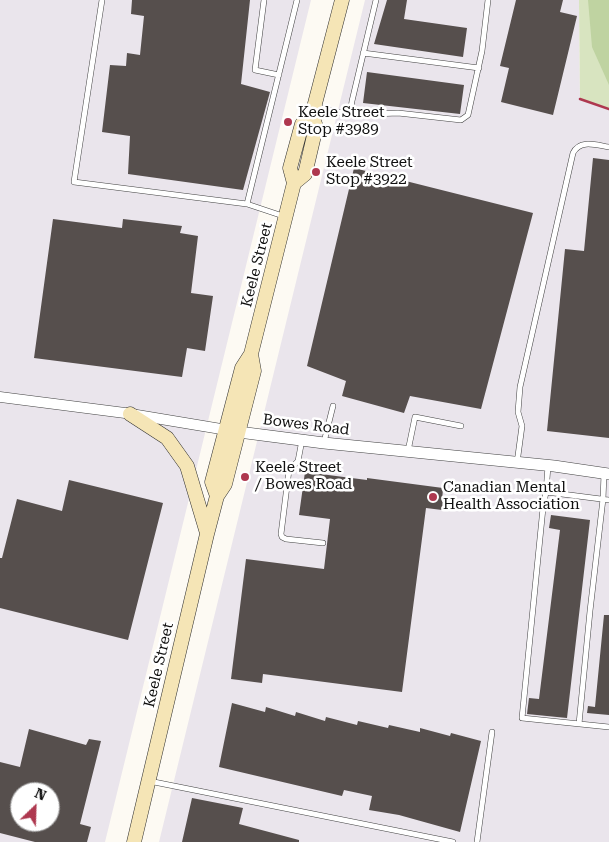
<!DOCTYPE html>
<style>
body{margin:0}
#map{position:relative;width:609px;height:842px;overflow:hidden;background:#fdfaf3;font-family:"Roboto Serif",serif}
canvas{display:block}
.north{position:absolute;left:10px;top:782px;width:50px;height:50px;box-sizing:border-box;background:#fff;border:1px solid #9f9f9f;border-radius:50%;rotate:24deg;font-size:14px;font-weight:700;line-height:20px;text-align:center;color:#0f0f0f}
.north::after{content:'';display:block;margin:auto;width:18px;height:22px;background:#ae384f;clip-path:polygon(50% 0,100% 100%,50% 72%,0 100%)}
</style>
<div id="map">
<canvas width="609" height="842"></canvas>
<div class="north">N</div>
</div>
<script>
const c = document.querySelector('canvas').getContext('2d');
c.lineJoin = 'round';
function fill(path, color) { c.fillStyle = color; c.fill(path, 'evenodd'); }
function stroke(path, color, width, dash) { c.strokeStyle = color; c.lineWidth = width; c.lineCap = dash ? 'butt' : 'round'; c.setLineDash(dash || []); c.stroke(path); }
function drawText(font, color, halo, rows, align = 'center') {
  c.font = font + ' "Roboto Serif",serif'; c.lineWidth = 5; c.setLineDash([]); c.textBaseline = 'middle'; c.strokeStyle = halo; c.fillStyle = color; for (const [text, x, y, turn = 0] of rows) {
    c.save(); c.translate(x, y); c.rotate((+turn || 0) * Math.PI / 180); c.textAlign = isNaN(turn) ? turn : align; if (halo) c.strokeText(text, 0, 0); c.fillText(text, 0, 0); c.restore();
  }
}
fill(new Path2D(`
 M0,0H311L105,842H0ZM20,792H50V822H20Z
 M365,0H579L580,99L609,108V842H159Z`), '#eae5ec');
fill(new Path2D(`
 M579,0H609V108L580,99Z`), '#d8e4c0');
fill(new Path2D(`
 M588,0H609V85L592,47Z`), '#bfd3a1');
fill(new Path2D(`
 M132,0H250L241,84L270,92L243,190L128,174L130,136L102,132L110,65L126,66L127,53L140,55L144,16L131,14Z
 M387,0H407L404,19L467,28L463,57L374,44Z
 M516,0H563L560,12L577,16L553,115L501,102L509,68L500,66Z
 M367,72L464,85L460,114L363,103Z
 M593,158L609,160V438L547,431L565,249L584,251Z
 M354,168L533,213L481,409L410,396L404,413L342,396L346,381L307,366Z
 M53,219L122,228L123,219L182,226L180,233L198,236L191,293L213,296L205,351L187,348L182,377L34,358Z
 M305,472L367,480V478L443,488L442,502H443L442,510L426,508L402,692L263,674L262,683L231,679L246,559L324,569L330,519L299,515Z
 M69,480L163,503L128,640L0,608V558H2L17,499L62,511Z
 M551,515L590,520L567,718L527,714L529,698L539,699L560,530L549,528Z
 M604,615H609V715L587,713L588,706L595,707Z
 M232,703L265,712L266,707L295,716L296,712L325,721L326,717L357,725L358,721L388,728L389,725L420,732V728L450,736L451,733L481,741L460,832L399,815L369,810L372,796L344,790L342,796L219,767Z
 M29,729L86,745L89,739L101,741L80,824L91,827L87,842H35L0,833V762L20,767ZM20,792H50V822H20Z
 M192,798L243,808L239,824L299,840V842H182Z`), '#564f4d');
const service = new Path2D(`
 M102,0L74,182L247,204L283,216
 M264,0L255,70L279,75
 M363,53L479,68
 M314,106L350,115L352,101L376,0
 M350,115L398,113L461,120L468,115L482,51L488,0
 M247,204L297,0
 M302,440L298,461L289,470L281,534L282,537L286,539L323,543
 M324,442L333,406
 M408,451L415,417L461,426
 M517,463L522,426L518,412L520,387L573,153C580,139 596,145 609,147
 M548,466L546,492L543,508L522,718L609,727
 M546,492L609,500
 M579,724L590,611L603,499L604,474
 M149,781L453,842
 M477,842L492,732`);
const minor = new Path2D(`
 M0,397L125,413L227,430`);
const tertiary = new Path2D(`
 M231,431L324,443L554,466L609,474`);
const secondary = new Path2D(`
 M294,183L305,174L316,127L312,115L342,0
 M130,414L167,438L187,466L207,533
 M217,496L212,482L242,368L251,354L294,183L290,168L302,124L312,115
 M134,842L207,534L217,496L225,484L254,371L251,354`);
stroke(service, '#424242', 6);
stroke(minor, '#424242', 11);
stroke(tertiary, '#424242', 12);
stroke(secondary, '#313131', 15);
stroke(service, '#fff', 5);
stroke(minor, '#fff', 10);
stroke(tertiary, '#fff', 11);
stroke(secondary, '#f5e5b6', 14);
stroke(new Path2D(`
 M580,99L609,109`), '#ae384f', 2.5);
for (const [x, y, r, color] of [
 [288,122,5,"#ae384f"],
 [316,172,5,"#ae384f"],
 [245,477,5,"#ae384f"],
 [433,497,5,"#ae384f"]
]) { const dot = new Path2D(); dot.arc(x, y, r, 0, 2 * Math.PI); c.fillStyle = color; c.fill(dot); stroke(dot, '#fff', 2); }
drawText('15px', '#0f0f0f', '#fff', [
 ["Keele Street",298,113],
 ["Stop #3989",298,130],
 ["Keele Street",326,163],
 ["Stop #3922",326,180],
 ["Keele Street",255,468],
 ["/ Bowes Road",255,485],
 ["Canadian Mental",443,488],
 ["Health Association",443,505]
], 'left');
drawText('15px', '#0f0f0f', '#fff', [
 ["Keele Street",257,265,-76],
 ["Bowes Road",306,425,7],
 ["Keele Street",159,665,-77]
]);
</script>
